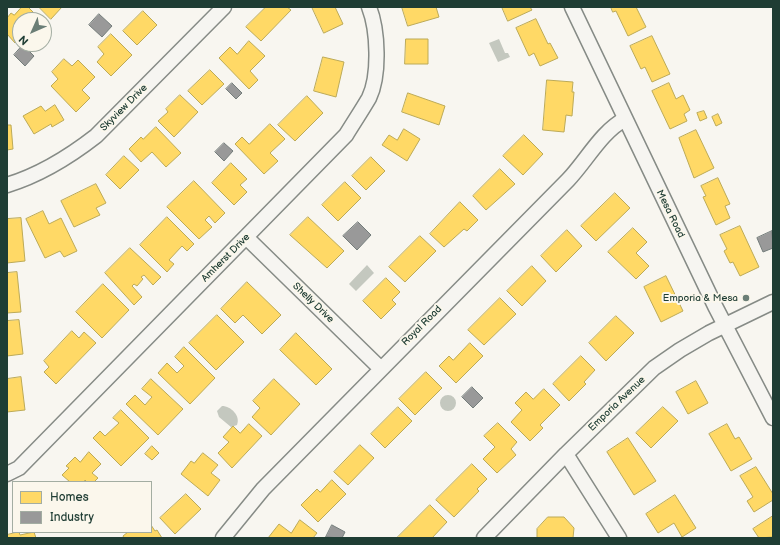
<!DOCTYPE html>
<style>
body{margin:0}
#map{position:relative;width:780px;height:545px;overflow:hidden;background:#f8f6f0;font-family:"Balsamiq Sans",sans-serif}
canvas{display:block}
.frame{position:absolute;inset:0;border:8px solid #1f3d34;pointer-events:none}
.legend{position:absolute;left:12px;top:481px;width:140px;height:52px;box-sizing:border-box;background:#fbf7ec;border:1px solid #a3ada2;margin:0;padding:5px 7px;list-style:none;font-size:12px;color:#1f3d34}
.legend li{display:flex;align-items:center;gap:8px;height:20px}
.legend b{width:20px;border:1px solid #a3ada2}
.north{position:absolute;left:12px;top:12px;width:40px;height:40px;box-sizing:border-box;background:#fbf7ec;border:1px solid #a3ada2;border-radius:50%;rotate:225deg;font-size:11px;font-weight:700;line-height:16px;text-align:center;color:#1f3d34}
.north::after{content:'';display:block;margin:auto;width:14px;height:18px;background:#6b7e76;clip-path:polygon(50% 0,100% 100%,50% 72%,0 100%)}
</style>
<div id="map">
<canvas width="780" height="545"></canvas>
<div class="frame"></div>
<ul class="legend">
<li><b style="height:11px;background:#ffd966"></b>Homes</li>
<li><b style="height:11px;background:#999"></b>Industry</li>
</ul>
<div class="north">N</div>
</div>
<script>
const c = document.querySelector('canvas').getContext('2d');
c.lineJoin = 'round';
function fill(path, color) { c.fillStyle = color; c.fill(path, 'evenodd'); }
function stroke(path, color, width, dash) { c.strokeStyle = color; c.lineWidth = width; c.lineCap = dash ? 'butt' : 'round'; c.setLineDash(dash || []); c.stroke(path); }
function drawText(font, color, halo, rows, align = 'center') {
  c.font = font + ' "Balsamiq Sans",sans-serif'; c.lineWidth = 4; c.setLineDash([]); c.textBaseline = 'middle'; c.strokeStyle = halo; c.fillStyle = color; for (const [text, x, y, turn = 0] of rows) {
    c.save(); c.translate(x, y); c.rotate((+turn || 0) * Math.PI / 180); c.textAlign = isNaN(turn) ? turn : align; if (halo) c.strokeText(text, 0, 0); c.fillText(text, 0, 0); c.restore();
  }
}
fill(new Path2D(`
 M499,39L505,53H508L510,57L498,62L489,43Z
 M367,265L374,273L356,291L349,284Z
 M440 403a8 8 0 1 1 16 0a8 8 0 1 1-16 0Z
 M222,406C231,406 241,416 237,425L231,427L219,417L217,411Z`), '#c4c8bf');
const homes = new Path2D(`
 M22,7H28L39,18L37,20H20V38L15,43L7,34V18L11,13L14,15Z
 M39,7H62L51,19Z
 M266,7H287L291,10L261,41L246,27Z
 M312,7H335L343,24L324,33Z
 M402,7H436L439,17L408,26Z
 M502,7H530L532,10L508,21Z
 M611,7H636L646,27L628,36L616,11L613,12Z
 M143,11L157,25L137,45L123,31Z
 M536,19L548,44L550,43L558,58L540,66L534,53L529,56L516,28Z
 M111,34L132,55L111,76L97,62L104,54L98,47Z
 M652,36L670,74L652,82L645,67L641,69L630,46Z
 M406,39H428V64H405Z
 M249,41L265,56L250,71L258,80L249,89L219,58L230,47L237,54Z
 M323,57L344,62L336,97L314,91Z
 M64,59L72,66L78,60L95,77L82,90L90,98L76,112L51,86L58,79L52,72Z
 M210,70L224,84L202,105L188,91Z
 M547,80L573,82L572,92H574L572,116L566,115L564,132L543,130Z
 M669,83L676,99L683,95L690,110L684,114L687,121L670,129L652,91Z
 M408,93L445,106L439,125L402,112Z
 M180,95L198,112L174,137L158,121L168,112L166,109Z
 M307,96L323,113L295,141L278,125Z
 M55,105L64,120L52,127L51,124L34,134L23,116L41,106L45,111Z
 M704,111L707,118L700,121L697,113Z
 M718,114L722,123L716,126L712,117Z
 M270,124L285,139L270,153L278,161L264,174L235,144L242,137L249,144Z
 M7,125H11L13,149L7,150Z
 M156,127L181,153L166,167L152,152L141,162L129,149L141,137L143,139Z
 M404,129L420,139L407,161L382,145L389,135L397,140Z
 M696,130L714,168L694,178L679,138Z
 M524,135L543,154L523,175L503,156Z
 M124,156L139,170L120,189L106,175Z
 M371,157L385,171L366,190L352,176Z
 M231,163L247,179L240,185L247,192L234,205L212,183Z
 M500,169L515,184L486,210L473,196Z
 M718,178L730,204L725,206L730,218L716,225L703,197L706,196L701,186Z
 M194,181L225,213L215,223L209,216L205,220L212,227L199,239L167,207Z
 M345,182L361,198L338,221L322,205Z
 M96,184L106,203L96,208L100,215L74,227L61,201Z
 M615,193L630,208L596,241L581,226Z
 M460,202L478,220L467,231L464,229L444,247L430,234Z
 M43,211L49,224L61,218L77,251L64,257L60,251L45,258L26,219Z
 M167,217L194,244L187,251L182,246L169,260L174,264L167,272L140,245Z
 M308,217L344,251L327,268L290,235Z
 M21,218L25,261L7,263V219Z
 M740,226L759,267L740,276L733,262L730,263L724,251L727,249L720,235Z
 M633,228L647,242L636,253L649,266L636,279L608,252Z
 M567,230L582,246L556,272L541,256Z
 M420,236L436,251L405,282L389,267Z
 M130,248L161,277L153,285L144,275L141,277L143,279L137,286L134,284L132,286L142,297L134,305L105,273Z
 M532,266L546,281L522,306L507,291Z
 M17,272L21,312L7,313V273Z
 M666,276L683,311L661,322L644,287Z
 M386,278L400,292L392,300L396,304L381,319L363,301Z
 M247,282L281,315L262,334L243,315L235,323L221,309Z
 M103,284L129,310L102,338L76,312Z
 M500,298L516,314L484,345L468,330Z
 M217,315L244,342L216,370L189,343Z
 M616,316L634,333L606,361L589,343Z
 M19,320L23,354L7,356V321Z
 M72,331L79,338L84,332L96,343L56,384L44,372L49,367L44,361Z
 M296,333L332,369L316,385L280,350Z
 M470,343L483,356L456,383L439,366L449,356L453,360Z
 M184,347L215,378L190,404L158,373L167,363L177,373L184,366L175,357Z
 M581,356L595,370L584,382L586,384L569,401L553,384Z
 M426,372L442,388L415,415L399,399Z
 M21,377L25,410L7,412V379Z
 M151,379L183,409L158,435L126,404L135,395L145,405L152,397L142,389Z
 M274,379L300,404L271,435L252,417L260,408L253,401Z
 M696,381L708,403L688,414L676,392Z
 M544,389L560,405L540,425L543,428L530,441L511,422L522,410L515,403L526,392L533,399Z
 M398,407L412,421L385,448L371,434Z
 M663,407L678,421L651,448L636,433Z
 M121,410L149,438L121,466L93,438L100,431L105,436L119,423L113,418Z
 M498,423L517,442L511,449L516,455L497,473L483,459L495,447L484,436Z
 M249,424L262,436L232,468L218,453L229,442L223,437L233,426L240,433Z
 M727,424L735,439L739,437L752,459L731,471L709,434Z
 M628,438L656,481L634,495L607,452Z
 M360,445L374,458L348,485L334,472Z
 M152,446L159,453L152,460L145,454Z
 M89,452L101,464L92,473L98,478L94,482H87L85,480L84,482H70L62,475L69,468L66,466L75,457L80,462Z
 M203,453L218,465L211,473L220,480L208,496L181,474L191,461L194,463Z
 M472,464L487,479L477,489L479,491L454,517L436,500Z
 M756,467L773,494V500L754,512L747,501L753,497L740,476Z
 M332,480L346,494L318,522L301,505L317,489L320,492Z
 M186,494L201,509L175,534L160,518Z
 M675,495L696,528L682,537L674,523L658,533L646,514Z
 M430,505L447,522L432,538H399L398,537Z
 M773,516V537L759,538L753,529Z
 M548,517H564L574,528L573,538H537V529Z
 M300,520L317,533L313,538H268L279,524L291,533Z
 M151,525L155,531L157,530L162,538H124L123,536L128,532H151Z
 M19,532L20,535L34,532L36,538H7V535Z`);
fill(homes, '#ffd966');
stroke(homes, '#bcaa57', 1);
const industry = new Path2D(`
 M99,14L112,26L102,37L89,25Z
 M23,45L34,56L25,66L14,55Z
 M232,83L242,93L236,99L226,89Z
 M224,143L233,151L224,161L215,152Z
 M358,222L371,235L357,250L343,236Z
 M772,231L773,248L763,252L757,238Z
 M472,387L483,398L473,408L462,397Z
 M332,525L345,532L342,538L326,537Z`);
fill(industry, '#999');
stroke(industry, '#747d7b', 1);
const street = new Path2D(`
 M572,7L715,306L773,418
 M7,185C40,175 69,157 96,136L224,7
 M247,238L380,368
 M566,454L619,538
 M7,474L19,468L346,135C354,122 362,110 369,98C380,75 378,30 369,7
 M223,538L263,489L568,180C587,160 601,132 625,119
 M484,538L566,454L654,368L680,350L709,333L773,302`);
stroke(street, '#868b86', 17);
stroke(street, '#f6f5f1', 14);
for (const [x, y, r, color] of [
 [746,298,4,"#6b7e76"]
]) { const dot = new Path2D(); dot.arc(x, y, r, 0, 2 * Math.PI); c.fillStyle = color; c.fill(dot); stroke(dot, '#fbf7ec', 1.5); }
drawText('10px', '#1f3d34', '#fbf7ec', [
 ["Skyview Drive",124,108,-45],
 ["Mesa Road",670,214,64],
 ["Amherst Drive",226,258,-45],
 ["Shelly Drive",313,303,44],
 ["Royal Road",422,326,-45],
 ["Emporia Avenue",617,404,-44]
]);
drawText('10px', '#1f3d34', '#fbf7ec', [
 ["Emporia & Mesa",738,298]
], 'right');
</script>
